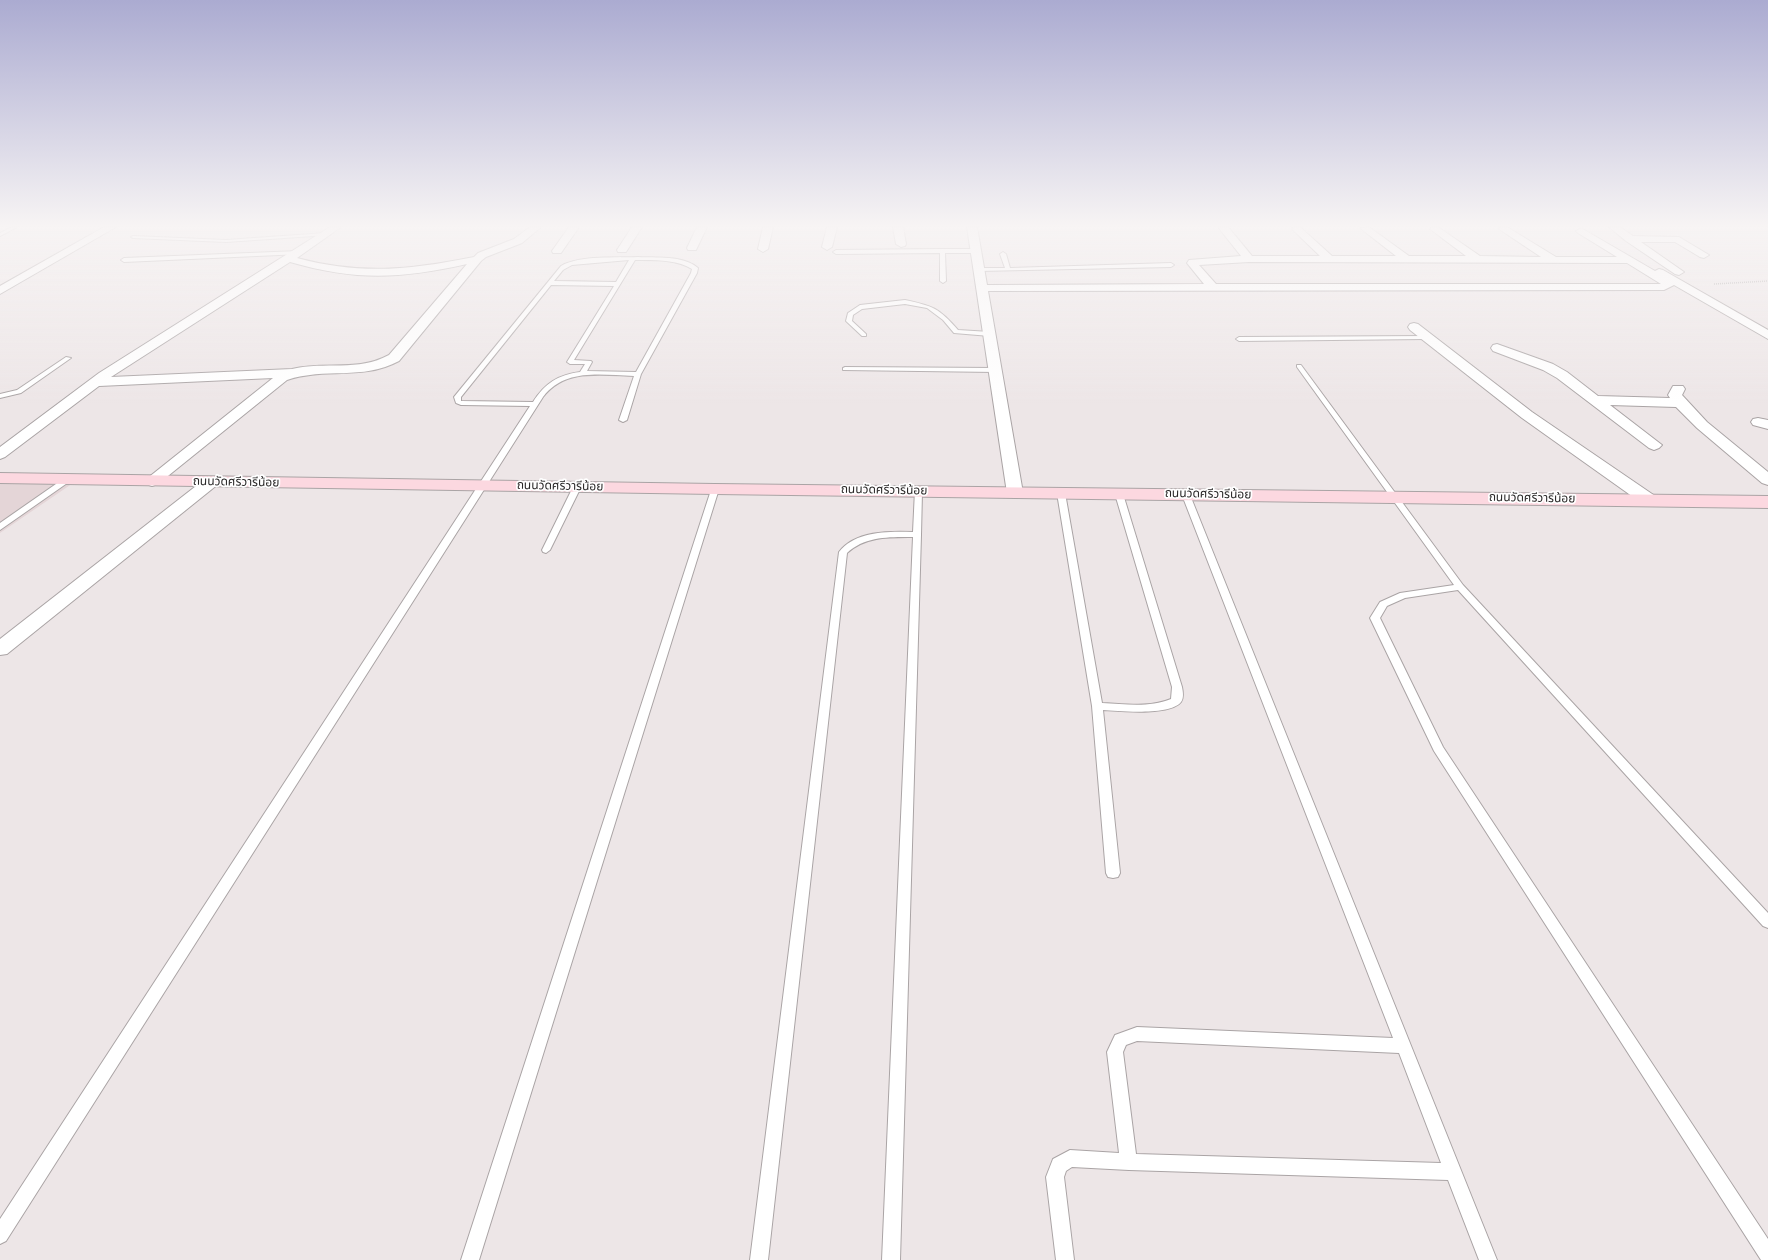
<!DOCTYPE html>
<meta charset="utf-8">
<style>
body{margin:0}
canvas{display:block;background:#ede6e7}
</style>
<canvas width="1768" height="1260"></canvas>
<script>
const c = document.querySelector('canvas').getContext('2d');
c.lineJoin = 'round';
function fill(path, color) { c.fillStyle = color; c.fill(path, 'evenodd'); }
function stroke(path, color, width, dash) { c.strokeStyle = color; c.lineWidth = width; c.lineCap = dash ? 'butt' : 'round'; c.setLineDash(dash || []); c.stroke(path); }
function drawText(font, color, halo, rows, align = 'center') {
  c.font = font + ' "Source Sans 3","Noto Sans Thai",sans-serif'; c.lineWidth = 3.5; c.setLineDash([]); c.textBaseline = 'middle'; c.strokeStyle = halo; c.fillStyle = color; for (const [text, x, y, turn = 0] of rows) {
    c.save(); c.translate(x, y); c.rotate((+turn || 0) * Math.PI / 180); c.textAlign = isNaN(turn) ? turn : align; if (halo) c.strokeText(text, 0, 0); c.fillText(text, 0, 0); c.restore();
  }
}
fill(new Path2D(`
 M0,478L79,479L0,533Z`), '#e4d5d7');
const lane = new Path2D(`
 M12,227H17L0,236V233Z
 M326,233L328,235L226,242L133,238L131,237L133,236L226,240Z
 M942,249H977L980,251L977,253H945L946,281L943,283L940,281V253L836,254L833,252L836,250Z
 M299,251L301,254L124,262L121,260L124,258Z
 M1003,252L1006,254L1010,268L1171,263L1174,265L1171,267L978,271V269L980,268H1005L1000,254Z
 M638,257C656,258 683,255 698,268L697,273L641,374L627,420L623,422L619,420L634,376C601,375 565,368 543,397L6,1241L0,1244V1219L530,406L461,405L456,403L454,397L561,266C579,255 617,258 638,257ZM629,260L616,282L554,281L563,270L572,265ZM635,260C653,260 676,259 692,269L691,273L636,372L587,371L592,362L591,361L574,360ZM551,285L614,286L567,362L570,364H585L580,372C558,375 545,383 533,402L461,401V397Z
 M905,300C933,306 939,308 958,330L990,332L993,334L990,336L954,333L943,320L927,308L905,304L862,309L853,315L852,321L866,334V336H862L846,321L848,313L860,305Z
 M1428,336V338L1426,339L1239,341L1236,339L1239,337Z
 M66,357L71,358L21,393L0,398V394L17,390Z
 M1297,365H1301L1463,585L1768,913V928L1763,926L1458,590L1405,598L1387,606L1380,618L1443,747L1768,1239V1260H1761L1434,751L1370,618L1380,602L1400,593L1454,585L1297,367Z
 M845,367L996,368L999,370L996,372L843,370V368Z
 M66,477H72L73,479L0,530V523Z
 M574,485H577L581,487L550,550L546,553L543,552L542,550Z
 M712,487H718L719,489L479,1260H461Z
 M915,490H921L922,492L921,535L900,1260H882L913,537C890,537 865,536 847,553L768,1260H750L839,552C855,531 888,531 913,532Z
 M1058,491H1064L1065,493L1102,703C1125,704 1149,708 1171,699L1172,687L1115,494L1119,492L1123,494L1182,687C1183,692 1184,698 1181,702C1170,716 1119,711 1103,710L1120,873L1118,877L1113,878L1108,877L1106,873L1092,706L1057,493Z
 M1183,493H1186L1190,495L1497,1260H1479L1448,1180L1129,1170L1072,1167L1066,1171L1064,1177L1074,1260H1056L1046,1177L1053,1159L1070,1150L1119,1153L1107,1052L1115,1035L1137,1027L1393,1038L1182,495ZM1137,1041L1399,1053L1441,1163L1136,1154L1123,1052L1126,1045Z`);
const street = new Path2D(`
 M104,227H116L0,294V286Z
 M330,227H341L297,258C361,275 409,270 474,257L478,253L514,239L530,227H541L522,243L486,257L481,261L399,361C362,381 325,367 287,380L158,484L152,486L146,484L144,481L273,378L99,386L5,457L0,459V447L99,373ZM290,262C356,281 400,279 467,264L389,355C358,372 325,361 292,369L111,377Z
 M569,227H579L561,253H553L552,251Z
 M632,227H642L626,252H618L617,250Z
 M697,227H707L696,250H688L687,248Z
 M763,227H773L768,249L763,252L758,249Z
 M827,227H837L832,247L827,250L822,247Z
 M893,227H903L906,244L905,246L901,247L896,244Z
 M967,227H977L987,285L1204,284L1187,263L1189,260L1241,256L1218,227H1228L1252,256H1320L1292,229L1294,227H1300L1332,256H1396L1360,228L1369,227L1409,256H1466L1430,229L1432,227H1438L1480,256L1541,257L1499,229L1501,227H1507L1556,257H1617L1578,233L1576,231L1581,228L1655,271L1659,269L1663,270L1768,330V339L1674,285L1664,290L988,291L1023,493L1021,496L1015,498L1009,496L1007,493ZM1249,262L1627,263L1661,284H1216L1199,265Z
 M1609,227H1620L1633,236L1679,237L1709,255L1704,258L1700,257L1675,242H1641L1684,272L1679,275L1675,274L1626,241Z
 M1414,323L1418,324L1532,412L1655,496L1657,500L1655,504L1649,505L1643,504L1522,418L1410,330L1408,327L1410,324Z
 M1497,344L1553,364L1567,372L1598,396L1670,398L1668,395L1673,386H1683L1685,389L1682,395L1707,422L1768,472V485L1762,483L1697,428L1676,407L1610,405L1662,445L1659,448L1654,450L1649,448L1557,378L1543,370L1493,351L1491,348L1493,345Z
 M1758,418L1768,420V429L1753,425L1751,422L1753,419Z
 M211,477L217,479L219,482L217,485L7,654L0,655V639L205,479Z`);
const secondary = new Path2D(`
 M0,473L715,484L1768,496V508L715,494L0,483Z`);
stroke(lane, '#aaa4a5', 2);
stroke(street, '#aaa4a5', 2);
stroke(secondary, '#aaa4a5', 2);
stroke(new Path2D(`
 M1714,284L1768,281`), '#b1acad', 1.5, [1, 1]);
fill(lane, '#fff');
fill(street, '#fff');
fill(secondary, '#fcd8e0');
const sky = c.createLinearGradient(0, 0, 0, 403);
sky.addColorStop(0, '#ababd1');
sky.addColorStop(0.56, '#f7f4f4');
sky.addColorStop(1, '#f7f4f400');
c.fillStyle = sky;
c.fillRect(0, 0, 1768, 403);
drawText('12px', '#292727', '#fff', [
 ["ถนนวัดศรีวารีน้อย",236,483,1],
 ["ถนนวัดศรีวารีน้อย",560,487,1],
 ["ถนนวัดศรีวารีน้อย",884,491,1],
 ["ถนนวัดศรีวารีน้อย",1208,495,1],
 ["ถนนวัดศรีวารีน้อย",1532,499,1]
]);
</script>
